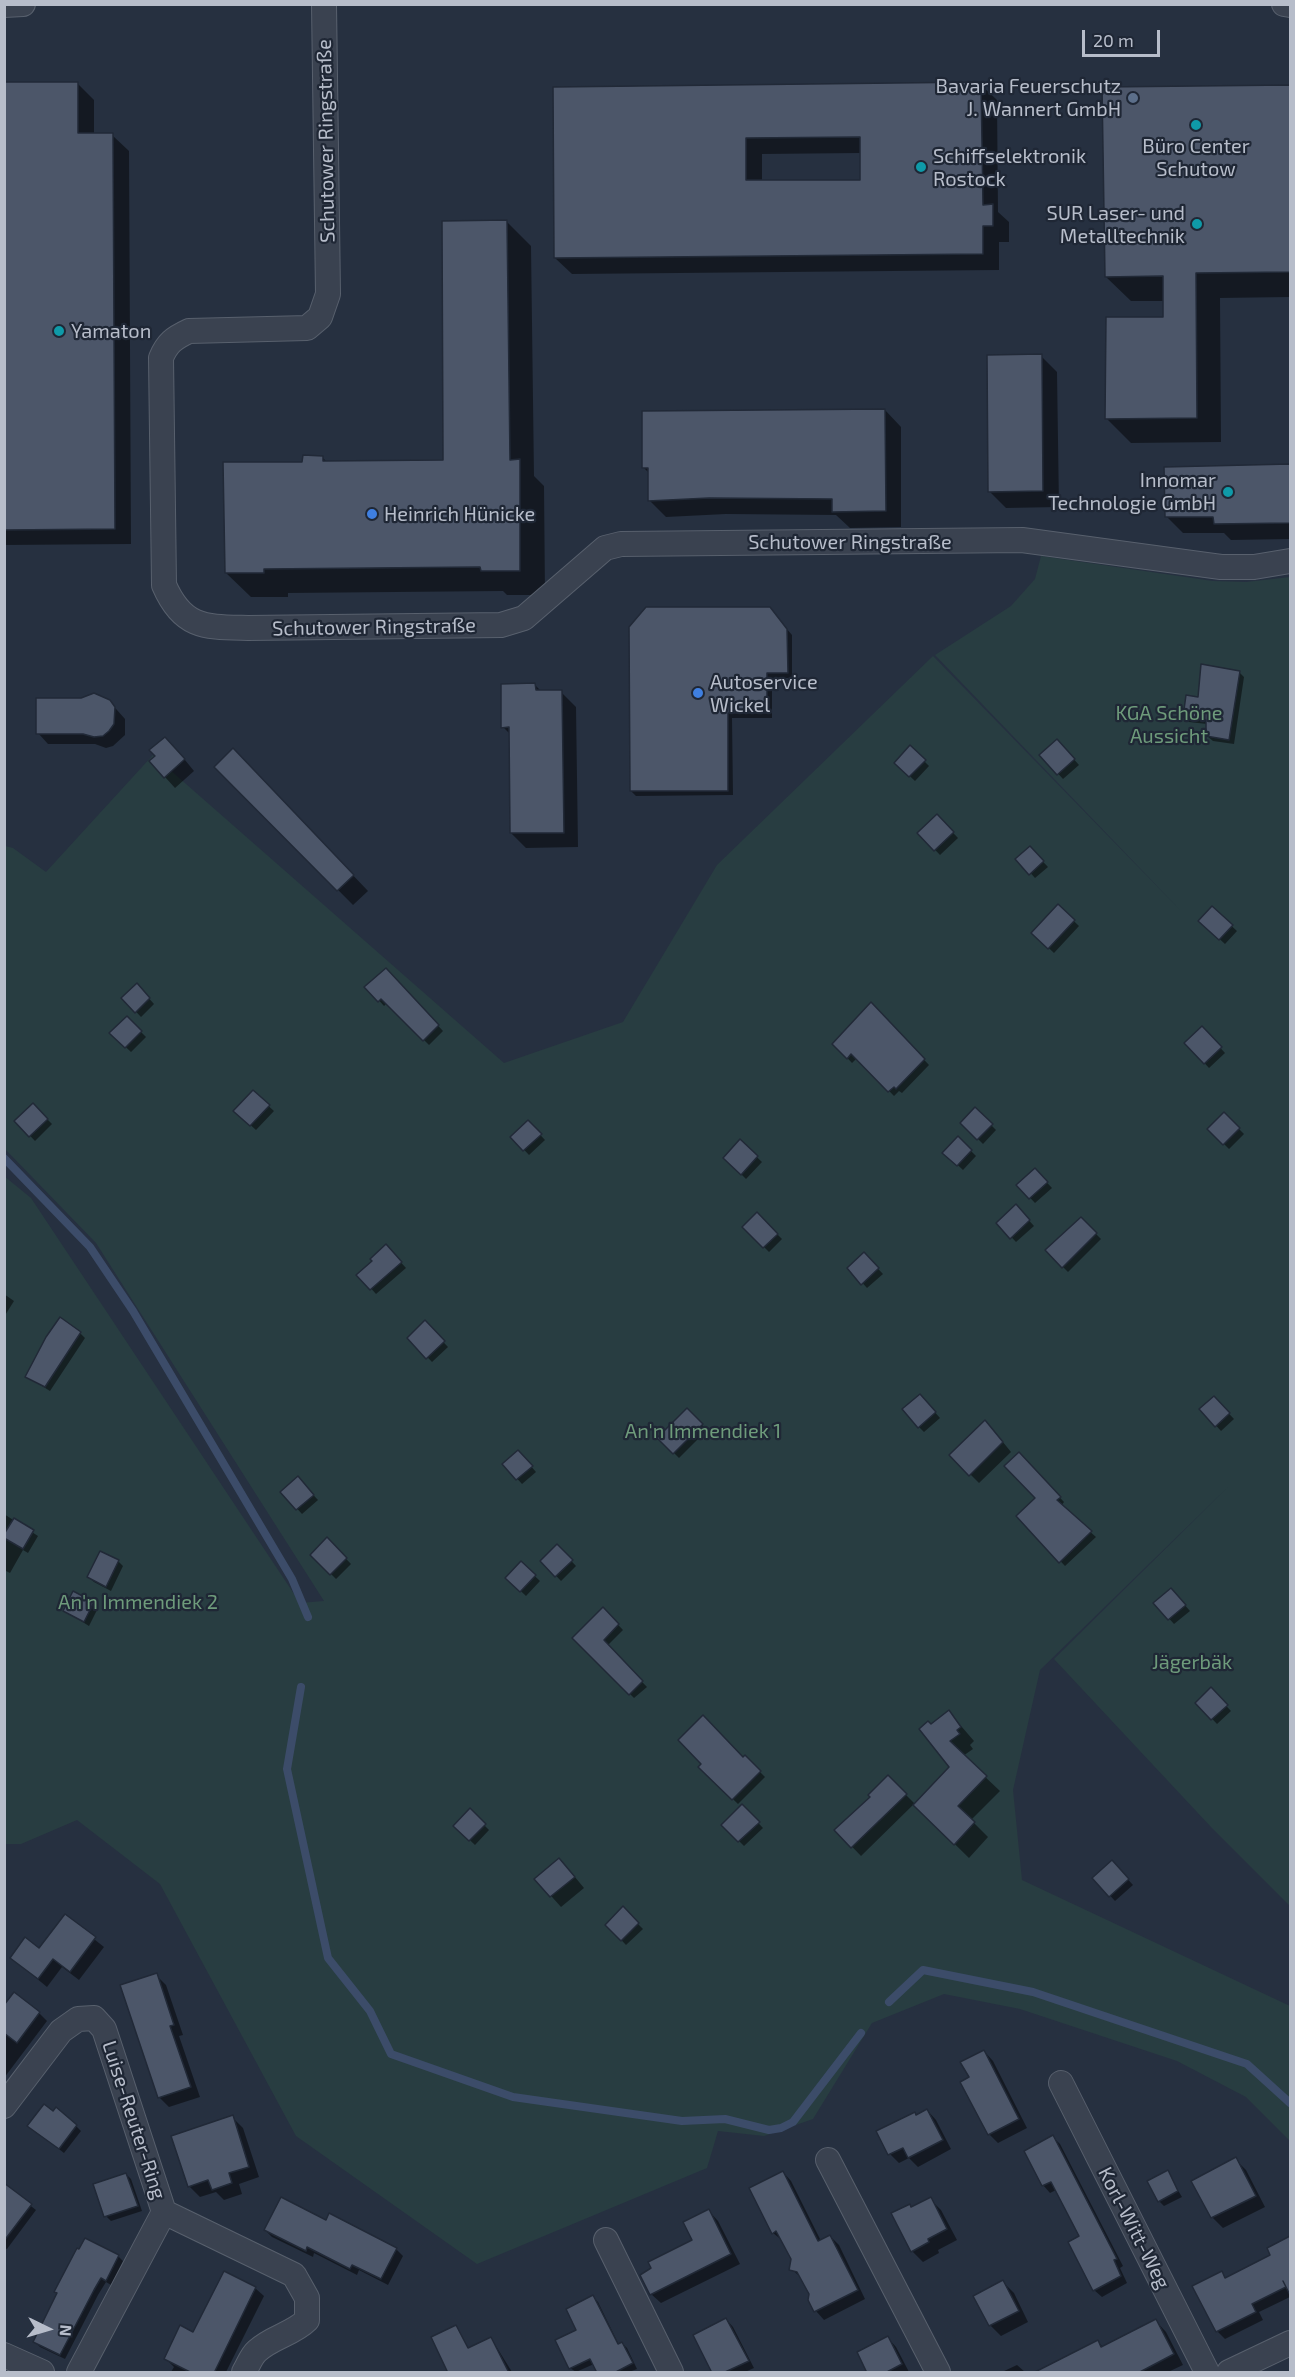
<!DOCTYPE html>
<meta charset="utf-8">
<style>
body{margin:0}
#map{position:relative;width:1295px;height:2377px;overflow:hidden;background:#263040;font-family:"Exo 2",sans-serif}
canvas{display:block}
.frame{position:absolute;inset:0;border:6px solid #b7bdca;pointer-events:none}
.north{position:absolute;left:18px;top:2299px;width:60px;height:60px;-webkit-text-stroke:4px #1f2735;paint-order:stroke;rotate:95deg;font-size:16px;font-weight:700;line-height:24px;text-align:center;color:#b7bdca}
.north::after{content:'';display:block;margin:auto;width:21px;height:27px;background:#b7bdca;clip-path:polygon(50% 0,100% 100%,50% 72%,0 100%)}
.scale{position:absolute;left:1082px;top:30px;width:78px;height:27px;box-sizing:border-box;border:3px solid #b7bdca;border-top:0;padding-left:8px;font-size:18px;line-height:21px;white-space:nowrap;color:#b7bdca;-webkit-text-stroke:4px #1f2735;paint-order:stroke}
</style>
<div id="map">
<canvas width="1295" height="2377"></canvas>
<div class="frame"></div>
<div class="north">N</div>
<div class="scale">20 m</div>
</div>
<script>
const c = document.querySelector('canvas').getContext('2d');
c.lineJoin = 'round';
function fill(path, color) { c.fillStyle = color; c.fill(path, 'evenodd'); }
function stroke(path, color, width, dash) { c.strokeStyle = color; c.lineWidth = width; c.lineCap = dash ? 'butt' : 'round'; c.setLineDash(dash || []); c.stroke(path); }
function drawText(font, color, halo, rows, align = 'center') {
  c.font = font + ' "Exo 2",sans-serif'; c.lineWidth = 4.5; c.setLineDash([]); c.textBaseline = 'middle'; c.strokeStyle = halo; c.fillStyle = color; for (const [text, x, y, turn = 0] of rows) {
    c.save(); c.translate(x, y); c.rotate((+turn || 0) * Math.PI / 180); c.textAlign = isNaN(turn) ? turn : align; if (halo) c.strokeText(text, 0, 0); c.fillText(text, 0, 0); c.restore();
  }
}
fill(new Path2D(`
 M1041,556L1213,581L1246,582L1290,577V1906L1211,1827L1054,1659L1230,1485L1040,1670L1013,1790L1022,1880L1290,2006V2141L1246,2097L1177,2061L1020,2009L944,1994L872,2023L813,2119L764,2136L718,2131L707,2168L477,2264L296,2136L160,1884L77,1820L21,1844H5L4,1176L31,1198L300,1603L324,1601L96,1243L5,1149V846L13,848L46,872L153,755L504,1063L623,1022L717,865L933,656L1184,914L935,655L1011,606L1035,579Z`), '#283d41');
fill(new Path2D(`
 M4,83L78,84L94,100V135H112L129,151L131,544L4,545Z
 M980,84L997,100L998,212L1009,222V242H999V270L572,274L555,258V88ZM861,153L862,181L762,182V154Z
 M1290,86V297L1220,298L1221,442L1131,443L1106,418L1165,318V301H1131L1106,277L1103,89Z
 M506,221L531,246L534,476L544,486L545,595H507L503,591L288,593V597H251L226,573L304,463L322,457L327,462L445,461Z
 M1041,356L1057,372L1059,507L1006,508L990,492Z
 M885,410L901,427V527L850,528L836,515L726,514L666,517L649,500V473L643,467Z
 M1290,465V539L1231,540L1224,533H1183L1167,517L1214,467Z
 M774,614L792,635V678H772V718H732L733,795L636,796L631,791Z
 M1239,672L1244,677L1234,744L1213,741L1207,736V724L1189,722L1184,717L1200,698Z
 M535,685L542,692H561L576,707L578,847L526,848L511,833V735L503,727Z
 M109,701L125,719V735L113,746L106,748L95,744H48L38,733Z
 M1062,746L1079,765L1063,779L1041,755Z
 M910,747L929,766L915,781L896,763Z
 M176,749L194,771L175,788L165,777Z
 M248,765L368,891L353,905L216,767Z
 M937,816L958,838L940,855L919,833Z
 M1030,848L1048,867L1035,878L1018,859Z
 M1058,906L1079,926L1054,953L1033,933Z
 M1212,908L1237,931L1225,944L1200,921Z
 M386,970L443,1031L429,1045L387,1003L384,1006L367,987Z
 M137,985L154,1004L141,1017L123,998Z
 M871,1004L929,1065L902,1093L899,1091L894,1096L857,1058L852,1063L834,1044Z
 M127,1018L146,1037L131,1052L111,1033Z
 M1202,1028L1225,1053L1209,1068L1186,1043Z
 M253,1092L274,1111L256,1130L235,1111Z
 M33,1105L52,1124L35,1141L16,1121Z
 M975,1109L996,1130L983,1144L962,1123Z
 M1224,1114L1244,1134L1229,1149L1209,1129Z
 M528,1122L545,1140L529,1155L512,1137Z
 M958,1138L976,1156L963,1170L945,1153Z
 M740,1141L762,1162L746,1179L725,1158Z
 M1035,1170L1052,1188L1035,1203L1018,1185Z
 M1016,1206L1034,1226L1016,1242L998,1223Z
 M757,1214L782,1239L769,1252L744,1227Z
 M1081,1219L1101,1239L1068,1272L1047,1251Z
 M386,1246L406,1268L376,1294L359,1275L375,1261Z
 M864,1254L883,1274L867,1288L849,1268Z
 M4,1294L14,1301L4,1317Z
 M425,1323L448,1347L432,1362L409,1338Z
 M80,1333L85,1338L50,1391L26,1376Z
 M1214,1398L1234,1419L1221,1431L1201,1409Z
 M924,1400L940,1418L924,1432L919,1427Z
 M687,1410L707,1430L679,1458L659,1438Z
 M994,1431L1011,1452L979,1483L951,1455Z
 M1019,1454L1064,1502L1061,1506L1096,1537L1065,1566L1018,1516L1037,1499Z
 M523,1457L536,1472L522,1484L504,1464Z
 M302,1483L318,1500L302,1514L282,1492Z
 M4,1514L38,1536L28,1553L23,1550L10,1573L4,1570Z
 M327,1539L351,1564L336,1579L312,1555Z
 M557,1546L576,1566L561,1581L542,1561Z
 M118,1561L123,1566L111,1591L94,1582L89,1577Z
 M521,1563L540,1581L526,1596L507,1578Z
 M1176,1595L1190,1611L1174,1624L1155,1603Z
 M93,1603L98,1608L89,1626L65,1611Z
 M603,1609L623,1630L607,1646L647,1687L634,1698L574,1638Z
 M1211,1690L1231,1711L1217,1724L1197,1703Z
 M949,1712L974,1741L970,1745L973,1749L963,1756L1000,1791L971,1820L988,1837L969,1858L914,1804L861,1856L836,1830L872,1798L888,1777L916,1805L951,1767Z
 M745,1757L765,1777L738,1804L700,1767Z
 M742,1806L763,1828L744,1846L723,1825Z
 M470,1811L489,1830L475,1845L455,1826Z
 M1112,1862L1133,1885L1115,1901L1094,1878Z
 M570,1871L584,1888L561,1907L536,1879Z
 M623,1909L643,1929L626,1945L607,1925Z
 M65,1916L104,1947L79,1980L62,1967L47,1987L12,1958L39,1950Z
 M156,1975L166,1985L183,2035L179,2036L200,2097L169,2107L159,2097Z
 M4,2007L39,2013L47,2021L4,2078Z
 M984,2051L993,2061L1027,2128L998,2143L989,2134L971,2078Z
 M927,2110L936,2120L951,2149L918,2167L909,2158L899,2163L890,2154L878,2132Z
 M232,2117L243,2128L259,2177L239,2184L242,2194L224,2200L216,2192L200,2197L189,2186Z
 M29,2126H76L81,2131L64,2153Z
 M1053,2137L1060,2144L1123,2266L1120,2268L1127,2283L1102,2297L1094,2290L1081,2237L1056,2190L1050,2193L1043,2185Z
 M1235,2159L1246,2170L1265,2207L1223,2228L1212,2217L1193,2181Z
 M783,2172L791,2181L821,2241L830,2236L839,2245L865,2299L824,2320L816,2311L809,2300L811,2294L803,2279L791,2269L793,2259L783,2241L773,2233Z
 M1167,2172L1182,2197L1164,2206L1159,2201Z
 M126,2174L131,2179L142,2211L111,2221L106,2216Z
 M5,2186L36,2210L7,2249L4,2248Z
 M930,2199L941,2210L957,2240L938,2250L939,2253L923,2262L912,2251V2208Z
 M709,2211L718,2221L740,2264L661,2303L651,2294L694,2241Z
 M326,2222L396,2249L403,2256L388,2285L359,2270L357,2275L314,2253L313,2257L272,2237L265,2230Z
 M1290,2237V2297L1259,2312L1263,2320L1225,2339L1217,2331L1221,2273L1227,2279L1272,2255L1269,2249Z
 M86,2240L118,2256L123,2261L111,2285L106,2282L98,2295L65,2359L40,2347L35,2342Z
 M1003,2282L1014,2293L1028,2322L1001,2336L990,2325Z
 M255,2288L264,2296L226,2372H171L174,2367L165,2358L193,2334Z
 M593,2297L598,2302L619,2345L622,2343L627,2348L637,2369L629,2372H599L594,2364L576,2372L570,2368L578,2330Z
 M726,2319L733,2327L754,2368L745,2372H713Z
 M1156,2321L1166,2332L1183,2365L1168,2372H1036L1097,2341L1104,2348Z
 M455,2327L469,2349L491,2338L512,2372H452Z
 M888,2338L896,2347L909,2372H869Z
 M1017,2365L1025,2372H1002Z`), '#0007');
stroke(new Path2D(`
 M4,1158L90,1247L133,1311L292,1579L308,1617
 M301,1687L287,1769L328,1958L370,2011L391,2054L513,2097L682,2121L725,2119L769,2130L781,2128L793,2122L861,2033
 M889,2002L923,1970L1033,1992L1247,2064L1290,2103`), '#3c4c69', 8);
const building = new Path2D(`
 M4,82H78V133H113L115,529L4,530Z
 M981,82L983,205L993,204V226H983V254L554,258L553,87ZM860,137V180H746V138Z
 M1290,85V272L1196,273L1197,418L1105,419L1106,317H1163V276L1105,277L1102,87Z
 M507,220L510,460L520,459V571H481L480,567L264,569V573H225L223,462H302L303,455L323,456V461L443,460L442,221Z
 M1042,354L1043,491L988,492L987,355Z
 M885,409L886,511L832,512V499L709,498L648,501V468H642V411Z
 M1290,464V523L1214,524L1213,517H1165L1164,467Z
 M646,607H770L787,629L788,673H767V713H728V791H630L629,627Z
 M1201,664L1240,671L1229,740L1206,736V720L1183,717L1186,695L1198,697Z
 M535,683L536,690H562L564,833H510L509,727L501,728V684Z
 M94,693L110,700L115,707L114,724L109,731L103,736L94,737L83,734H36V698H81Z
 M165,737L185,759L164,778L149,761L155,756L149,750Z
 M1057,739L1075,759L1057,775L1039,755Z
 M910,745L926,760L909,777L894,763Z
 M233,748L354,875L337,891L214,767Z
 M937,814L954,832L934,851L917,833Z
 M1030,846L1044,861L1029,875L1015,859Z
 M1058,904L1075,920L1048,949L1031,933Z
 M1212,906L1233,925L1219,940L1198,921Z
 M386,968L439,1025L423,1041L381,999L378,1002L364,987Z
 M137,983L150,998L135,1013L121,998Z
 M871,1002L925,1059L896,1089L894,1087L888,1092L851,1054L847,1059L832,1044Z
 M127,1016L142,1031L125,1048L109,1033Z
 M1202,1026L1222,1047L1204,1064L1184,1043Z
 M253,1090L270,1105L250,1126L233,1111Z
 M33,1103L48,1119L29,1137L14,1121Z
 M975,1107L993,1124L977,1140L960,1123Z
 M1224,1112L1240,1128L1223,1145L1207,1129Z
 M528,1120L542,1134L523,1151L510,1137Z
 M958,1136L972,1150L957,1166L942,1153Z
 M740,1139L758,1156L741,1175L723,1158Z
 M1035,1168L1048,1182L1029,1199L1016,1185Z
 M1016,1204L1030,1220L1010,1239L996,1223Z
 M757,1212L778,1234L763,1248L742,1227Z
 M1081,1217L1097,1233L1062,1268L1045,1250Z
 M386,1244L402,1262L370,1290L356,1275L372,1261L370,1259Z
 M864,1252L879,1268L861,1285L847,1268Z
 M60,1317L81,1332L45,1387L25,1377L46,1337Z
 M425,1320L445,1341L426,1359L407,1338Z
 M920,1394L936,1412L918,1428L902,1409Z
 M1214,1396L1230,1413L1215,1427L1199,1409Z
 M687,1408L703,1424L673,1454L657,1438Z
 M985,1420L1003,1442L969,1476L949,1455Z
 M518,1450L533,1466L516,1480L502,1464Z
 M1019,1452L1061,1497L1057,1500L1092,1531L1059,1563L1016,1516L1035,1498L1004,1466Z
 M298,1476L314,1495L296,1510L280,1492Z
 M14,1518L34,1530L23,1549L4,1538V1534Z
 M327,1537L347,1558L330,1575L310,1555Z
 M557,1544L573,1560L555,1577L540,1561Z
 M100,1551L119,1560L106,1587L87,1577Z
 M521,1561L536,1575L520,1592L505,1578Z
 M1171,1588L1186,1605L1168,1620L1153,1603Z
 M73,1591L94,1602L84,1622L63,1611Z
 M603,1607L619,1624L604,1640L643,1681L629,1695L572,1638Z
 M1211,1687L1228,1705L1211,1720L1195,1703Z
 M949,1710L961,1727L957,1730L960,1734L950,1741L987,1776L958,1806L975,1822L954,1845L913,1805L949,1767L919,1729L928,1721L931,1724Z
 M703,1715L743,1757L745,1755L761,1771L732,1800L698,1767L701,1764L678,1740Z
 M888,1775L907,1794L851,1848L834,1830L870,1797L868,1795Z
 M742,1804L760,1822L738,1842L721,1825Z
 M470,1808L486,1824L469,1841L453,1826Z
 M559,1858L575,1877L550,1897L534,1879Z
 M1112,1860L1129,1879L1109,1897L1092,1878Z
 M623,1906L639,1923L621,1941L605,1925Z
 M65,1914L96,1937L70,1972L53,1959L38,1979L10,1958L25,1937L39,1948Z
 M157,1973L174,2025L170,2026L191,2087L158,2098L120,1985Z
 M14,1992L40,2012L17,2043L4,2033V2005Z
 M984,2050L1019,2119L988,2135L960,2082L969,2077L960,2062Z
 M44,2104L53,2111L56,2107L77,2125L59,2149L27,2126Z
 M927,2109L943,2140L908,2158L903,2148L888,2155L876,2131L915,2112L916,2115Z
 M233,2115L249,2167L229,2173L232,2183L212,2190L208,2180L188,2187L171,2136Z
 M1053,2135L1117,2259L1114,2260L1121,2276L1093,2291L1068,2242L1079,2236L1051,2182L1042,2186L1024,2151Z
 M1236,2157L1256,2196L1211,2218L1191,2181Z
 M1168,2170L1178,2191L1158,2202L1147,2181Z
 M783,2171L818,2241L830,2235L858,2290L814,2312L808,2300L809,2294L797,2272L789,2270L791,2259L776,2231L772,2234L749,2188Z
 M126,2173L138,2206L104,2217L93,2184Z
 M4,2183L32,2204L4,2241Z
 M281,2197L326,2220L329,2213L397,2248L381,2279L352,2265L350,2269L307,2247L306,2251L264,2230Z
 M931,2197L947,2229L928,2239L929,2242L911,2252L891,2213L910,2204L911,2207Z
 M709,2209L731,2254L650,2295L640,2275L651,2268L648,2262L692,2240L683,2222Z
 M1290,2236V2295L1283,2281L1286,2287L1252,2304L1256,2312L1216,2332L1192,2286L1222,2271L1225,2278L1270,2255L1267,2248Z
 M85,2238L119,2255L106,2281L101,2278L94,2290L60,2355L33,2342L57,2293L54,2292L77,2248L79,2249Z
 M224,2271L256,2287L214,2373H192L164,2359L180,2325L193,2332Z
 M1003,2280L1019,2311L989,2326L973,2296Z
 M593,2295L618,2344L622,2342L633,2363L614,2373H597L590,2359L569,2369L555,2340L576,2330L566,2309Z
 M726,2318L749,2361L723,2373H712L693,2335Z
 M1156,2319L1174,2354L1138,2373H1033L1098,2340L1101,2347Z
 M456,2325L468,2348L491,2337L509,2373H448L431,2337Z
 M888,2336L902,2364L885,2373H867L857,2352Z`);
fill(building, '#4c5669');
stroke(building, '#212937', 1.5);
const street = new Path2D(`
 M324,4L328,294L320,317L307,328L189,331C174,338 167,343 161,358L164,585C183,629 206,627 248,628L501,625L524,618L605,548L621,544L1022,540L1221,567H1254L1290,561
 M1284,4L1290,5
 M4,5L23,4
 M1061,2083L1207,2372
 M4,2106L61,2031L78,2019L94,2018L104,2029L164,2212L294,2275L307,2298V2320C293,2334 272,2337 257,2351C251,2356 248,2366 244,2372
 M828,2160L938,2372
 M606,2240L671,2372
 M4,2355L42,2372
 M79,2372L164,2212
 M1229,2372L1290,2343`);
stroke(street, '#58606d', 26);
stroke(street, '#3a4250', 24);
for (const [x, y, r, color] of [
 [1133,98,6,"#5c6f8a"],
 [1196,125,6,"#0f9aa8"],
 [921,167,6,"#0f9aa8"],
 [1197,224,6,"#0f9aa8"],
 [59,331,6,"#0f9aa8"],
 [1228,492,6,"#0f9aa8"],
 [372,514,6,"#3f7fe0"],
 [698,693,6,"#3f7fe0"]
]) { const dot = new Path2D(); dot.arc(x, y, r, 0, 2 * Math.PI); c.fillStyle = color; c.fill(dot); stroke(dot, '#1f2735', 2); }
drawText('20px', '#b7bdca', '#1f2735', [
 ["Bavaria Feuerschutz",1121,86,"right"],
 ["J. Wannert GmbH",1121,109,"right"],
 ["Büro Center",1196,146,"center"],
 ["Schutow",1196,169,"center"],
 ["Schiffselektronik",933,156],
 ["Rostock",933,179],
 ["SUR Laser- und",1185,213,"right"],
 ["Metalltechnik",1185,236,"right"],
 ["Yamaton",71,331],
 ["Innomar",1216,480,"right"],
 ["Technologie GmbH",1216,503,"right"],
 ["Heinrich Hünicke",384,514],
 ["Autoservice",710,682],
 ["Wickel",710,705]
], 'left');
drawText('20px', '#b7bdca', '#1f2735', [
 ["Schutower Ringstraße",326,141,-91],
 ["Schutower Ringstraße",850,542],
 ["Schutower Ringstraße",374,627,-1],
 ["Luise-Reuter-Ring",134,2120,72],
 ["Korl-Witt-Weg",1134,2228,63]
]);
drawText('20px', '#6e9b7b', '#1f2735', [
 ["KGA Schöne",1169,713],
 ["Aussicht",1169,736],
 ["An'n Immendiek 1",703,1431],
 ["An'n Immendiek 2",138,1602],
 ["Jägerbäk",1192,1662]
]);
</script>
